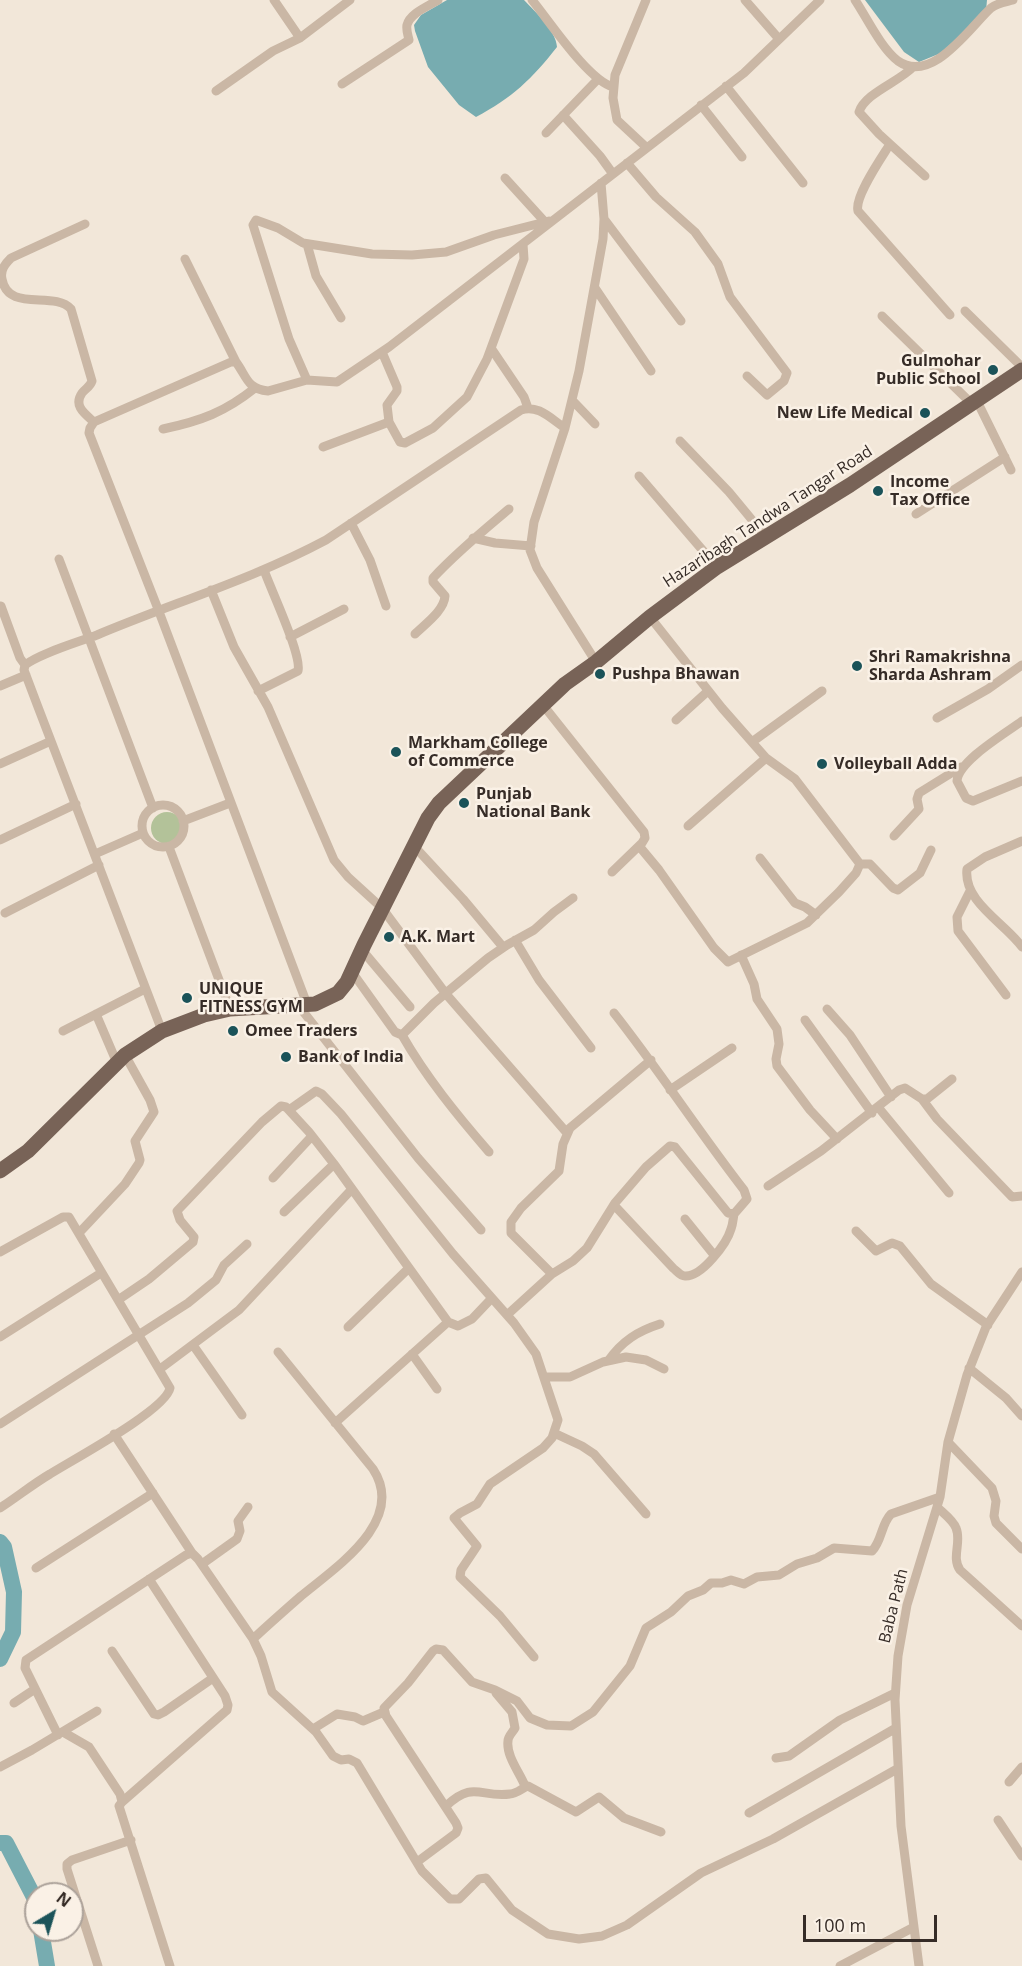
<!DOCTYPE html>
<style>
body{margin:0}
#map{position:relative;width:1022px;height:1966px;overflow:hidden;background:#f2e7d9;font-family:"Open Sans",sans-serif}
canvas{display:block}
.north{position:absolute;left:24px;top:1882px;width:60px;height:60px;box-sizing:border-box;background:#faf1e6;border:2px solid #aca29a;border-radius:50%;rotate:38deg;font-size:16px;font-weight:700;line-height:24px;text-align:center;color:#362c27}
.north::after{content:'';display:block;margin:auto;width:21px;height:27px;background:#1b5359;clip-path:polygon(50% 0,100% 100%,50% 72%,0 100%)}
.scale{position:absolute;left:803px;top:1915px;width:134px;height:27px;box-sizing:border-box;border:3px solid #362c27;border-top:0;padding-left:8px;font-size:18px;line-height:21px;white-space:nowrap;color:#362c27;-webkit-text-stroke:4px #faf1e6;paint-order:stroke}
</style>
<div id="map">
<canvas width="1022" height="1966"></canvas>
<div class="north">N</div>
<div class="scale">100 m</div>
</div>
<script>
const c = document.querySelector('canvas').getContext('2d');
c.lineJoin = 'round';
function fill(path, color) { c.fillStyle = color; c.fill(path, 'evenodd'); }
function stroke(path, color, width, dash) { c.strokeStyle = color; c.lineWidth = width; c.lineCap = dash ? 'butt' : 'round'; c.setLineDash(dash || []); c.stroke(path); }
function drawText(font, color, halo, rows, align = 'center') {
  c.font = font + ' "Open Sans",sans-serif'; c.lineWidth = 5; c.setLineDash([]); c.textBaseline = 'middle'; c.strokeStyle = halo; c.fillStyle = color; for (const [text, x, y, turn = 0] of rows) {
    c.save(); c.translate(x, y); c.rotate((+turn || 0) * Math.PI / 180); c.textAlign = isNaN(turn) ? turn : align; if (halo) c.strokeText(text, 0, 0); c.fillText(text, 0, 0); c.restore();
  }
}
fill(new Path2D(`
 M151 828a16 16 0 1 1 32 0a16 16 0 1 1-32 0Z`), '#b3c299');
fill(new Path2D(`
 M447,0H524C535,12 556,30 557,47C532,79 512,98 476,117L459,105L428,67L415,31L414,25L421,15Z
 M865,0H987L986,11L941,53L919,62L904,52Z`), '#77acb0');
stroke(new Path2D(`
 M0,1542L4,1547L14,1592L13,1632L0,1659
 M0,1843H6L36,1901
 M41,1930L47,1966`), '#77acb0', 16);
stroke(new Path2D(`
 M274,0L300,38
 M532,0C550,22 588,80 613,87
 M646,0L615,75L613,98L617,120L647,148
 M745,0L779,39
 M855,0C867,18 881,48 898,61C932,85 970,27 991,8C997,3 1006,2 1013,0
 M913,67C899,82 865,93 859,112L879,134L925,176
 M342,84L409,40C408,35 406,30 407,25C410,13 429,6 438,0
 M726,86L803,183
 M216,91L273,51L300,38L350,0
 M701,105L742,157
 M563,115L600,156L613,174
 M546,133L598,79
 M890,144C882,157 854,197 858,211L950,315
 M627,163L656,197L695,232L718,264L730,297L787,373L784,381L767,395L747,376
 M505,178L545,222
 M604,219L681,321
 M85,224L11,258C5,264 0,270 2,279C8,313 54,290 71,309L92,381C90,387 86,388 82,393C73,406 85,414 94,422
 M307,244L316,276L341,318
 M185,259L236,362
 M595,288L651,371
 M965,311L1022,367
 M882,316L972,404
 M491,348L524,397L528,408
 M382,352L397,387V391L387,405L389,422L400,442L405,443L433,428L467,397L487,359L524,259L523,244
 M307,380L289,339L253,225L256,220L278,228L303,243L372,254L412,255L446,252L494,235L549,221
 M572,400L595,424
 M977,401L1011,470
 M163,429C201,421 225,412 255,388
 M680,441L729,492L767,538
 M323,447L389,422
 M639,476L717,567
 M916,514L1005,457
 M351,523L370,560L386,606
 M473,538L495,543L531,546
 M59,559L153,808
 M211,590L234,647L268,707L334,860L348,877L382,908L446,994L567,1133
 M1,606L20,658L25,665
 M415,634C425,624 444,611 445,596L433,582V578C457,552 483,531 509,509
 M290,637L344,609
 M596,662L537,568L530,550L534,522L565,428L579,371L603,239L604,219L601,183
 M0,686L26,675
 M258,691L298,671C302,655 271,590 264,570
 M543,705L644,832L645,838L642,843L612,872
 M937,718L988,689L1022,665
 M676,720L708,691
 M1022,721C1006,733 958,761 957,781L966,798L973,801L1022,781
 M752,742L822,691
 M0,764L51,741
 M142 826a21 21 0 1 1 42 0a21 21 0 1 1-42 0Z
 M183,821L230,803
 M688,826L766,758
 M894,836L919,809L917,799L919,793L961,767
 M0,840L76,804
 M1022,841L985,857L967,869C963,902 1005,923 1022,947
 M414,846L463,899L503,947
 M639,846L659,870L714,948L728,962L807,923L839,892L856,873L860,864L795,779L766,758L722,708L650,617
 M169,847L230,1009
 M95,854L143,833
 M760,858L795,903L805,907L816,915
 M860,864H870L893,888L898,890L920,873L931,850
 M970,891L957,917L958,931L1006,995
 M5,913L99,865
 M515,940L539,980L591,1048
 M362,950L410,1007
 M741,955L754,984L757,999L777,1029L779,1044L776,1059L777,1066L810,1110L837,1139
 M352,972L395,1032L402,1035L434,1003L488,958L507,945L534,930L554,912L573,898
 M307,1004L158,609L89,433L90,428L94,422L231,362H236C247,377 247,389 268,391L307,380L337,382L389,347L744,73L820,0
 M298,1005L418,1158L481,1230
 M827,1009L850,1035L891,1097
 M96,1014L117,1063
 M805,1020L872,1113
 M63,1031L145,989
 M162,1031L38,707L24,670L25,665C41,653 76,643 97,635C173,603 253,579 326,540L521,410C538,404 551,419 565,428
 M402,1035C426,1077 457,1115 489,1152
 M670,1090L732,1048
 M922,1099L937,1119L1012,1197L1022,1196
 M878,1107L949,1193
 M289,1110L316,1091L322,1094L341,1114L453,1254L514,1323L536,1354L558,1420L552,1438L543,1448L490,1484L477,1504L460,1513L454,1518L477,1546L461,1570L460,1577L500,1616L534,1657
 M273,1178L312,1136
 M768,1186L821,1151L899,1090L905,1088L922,1099H927L952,1079
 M614,1205L673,1268C677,1271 680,1276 685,1276C702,1277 727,1243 731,1229C733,1224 733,1219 734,1214
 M284,1212L334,1164
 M685,1219L714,1255
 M856,1231L876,1251L892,1243L900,1246L931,1284L988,1325
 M79,1233L125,1184L139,1163L140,1160L135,1141L154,1112L150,1100L125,1055
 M0,1252L63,1217H69L170,1388C166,1410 72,1460 50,1474C33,1484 17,1497 0,1508
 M552,1274L511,1233V1222L521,1208L559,1171L563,1144L570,1128L651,1060
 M118,1300L149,1279L193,1242L194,1237L180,1220L177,1211L262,1122L281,1106L286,1107L309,1132L334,1164L448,1322L458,1326L472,1319L491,1299
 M507,1315L552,1274L573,1261L587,1248L615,1203L646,1167L670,1146L675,1147L728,1213L734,1214L747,1199L744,1190C699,1132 659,1070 614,1013
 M348,1327L409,1268
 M0,1337L101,1273
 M193,1345L242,1415
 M412,1354L437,1389
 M608,1361C622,1341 638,1331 660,1324
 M969,1368L1006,1398L1022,1416
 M160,1369L239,1310L352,1189
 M544,1377H570L603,1362L626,1357L646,1360L664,1369
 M335,1423L448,1322
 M0,1424L188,1303L216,1280L224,1265L247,1244
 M554,1433L582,1446L594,1454L646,1514
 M114,1434L192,1553
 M948,1442L992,1488L996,1501L994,1516L996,1523L1022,1549
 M937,1507C943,1513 953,1520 956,1528C962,1542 951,1557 960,1570L1022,1626
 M202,1564L237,1539L240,1531L238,1521L248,1507
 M36,1568L153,1493
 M149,1579L225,1696L228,1705L227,1710L122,1802L119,1806L170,1966
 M253,1639C269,1624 285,1610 301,1596C336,1567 407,1521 373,1469L278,1352
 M112,1651L154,1714L158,1715L164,1712L213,1678
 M496,1693L512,1712L515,1728C513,1732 508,1736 508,1741C506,1756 520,1773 525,1786
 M14,1703L35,1689
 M313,1729L337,1714L355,1717L363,1721L384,1712
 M63,1732L89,1747L120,1794L122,1802
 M58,1735L25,1668L26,1660L186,1555L192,1553L198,1559L253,1639L261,1656L272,1692L316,1732L333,1756L341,1760L349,1759L357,1763L422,1871L450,1899H459L479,1879L486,1878L512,1910L548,1934L579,1939L602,1936L627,1925L701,1873L773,1839L897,1769
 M776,1758L789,1756L840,1720L895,1693
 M0,1767L32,1750L97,1711
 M1009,1782L1022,1767
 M446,1806C474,1780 480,1798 510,1794C517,1794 522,1788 528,1786L576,1812L599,1797L624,1818L661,1832
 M749,1813L896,1728
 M998,1820L1022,1856
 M417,1862L456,1833L458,1828L456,1823L386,1716L384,1708L408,1683L433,1651L436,1649L443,1650L472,1682L495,1690L517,1701L530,1718L547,1725L571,1726L593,1712L630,1666L646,1628L671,1612L688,1596L703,1590L711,1583H722L731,1580L744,1584L757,1577L779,1575L797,1564L817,1558L834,1548L872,1551C882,1541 881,1524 891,1514L940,1497
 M98,1966L67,1869V1864L72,1860L131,1840
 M840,1966L914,1927
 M919,1966L901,1826L895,1700L898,1656L907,1605L940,1497L948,1442L967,1375L986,1327L1022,1272`), '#cab7a5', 9);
stroke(new Path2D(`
 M0,1171L28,1151L125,1055L162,1031L204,1015L230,1009L315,1004L338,993L347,982L364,945L428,818L439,803L565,684L596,662L650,617L717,567L850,485L1022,370`), '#786357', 15);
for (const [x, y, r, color] of [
 [993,370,6,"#1b5359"],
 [925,413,6,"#1b5359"],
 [878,491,6,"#1b5359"],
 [857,666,6,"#1b5359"],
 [600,674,6,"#1b5359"],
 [396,752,6,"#1b5359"],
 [822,764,6,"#1b5359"],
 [464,803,6,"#1b5359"],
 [389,937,6,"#1b5359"],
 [187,998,6,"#1b5359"],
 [233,1031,6,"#1b5359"],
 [286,1057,6,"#1b5359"]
]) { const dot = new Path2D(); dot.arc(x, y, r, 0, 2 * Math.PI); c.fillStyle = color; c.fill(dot); stroke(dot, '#faf1e6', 2); }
drawText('bold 16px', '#362c27', '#faf1e6', [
 ["Gulmohar",981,361,"right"],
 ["Public School",981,379,"right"],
 ["New Life Medical",913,413,"right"],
 ["Income",890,482],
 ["Tax Office",890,500],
 ["Shri Ramakrishna",869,657],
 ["Sharda Ashram",869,675],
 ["Pushpa Bhawan",612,674],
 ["Markham College",408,743],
 ["of Commerce",408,761],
 ["Volleyball Adda",834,764],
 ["Punjab",476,794],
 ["National Bank",476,812],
 ["A.K. Mart",401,937],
 ["UNIQUE",199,989],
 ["FITNESS GYM",199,1007],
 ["Omee Traders",245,1031],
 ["Bank of India",298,1057]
], 'left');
drawText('16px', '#362c27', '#faf1e6', [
 ["Hazaribagh Tandwa Tangar Road",768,517,-33],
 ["Baba Path",894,1606,-76]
]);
</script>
